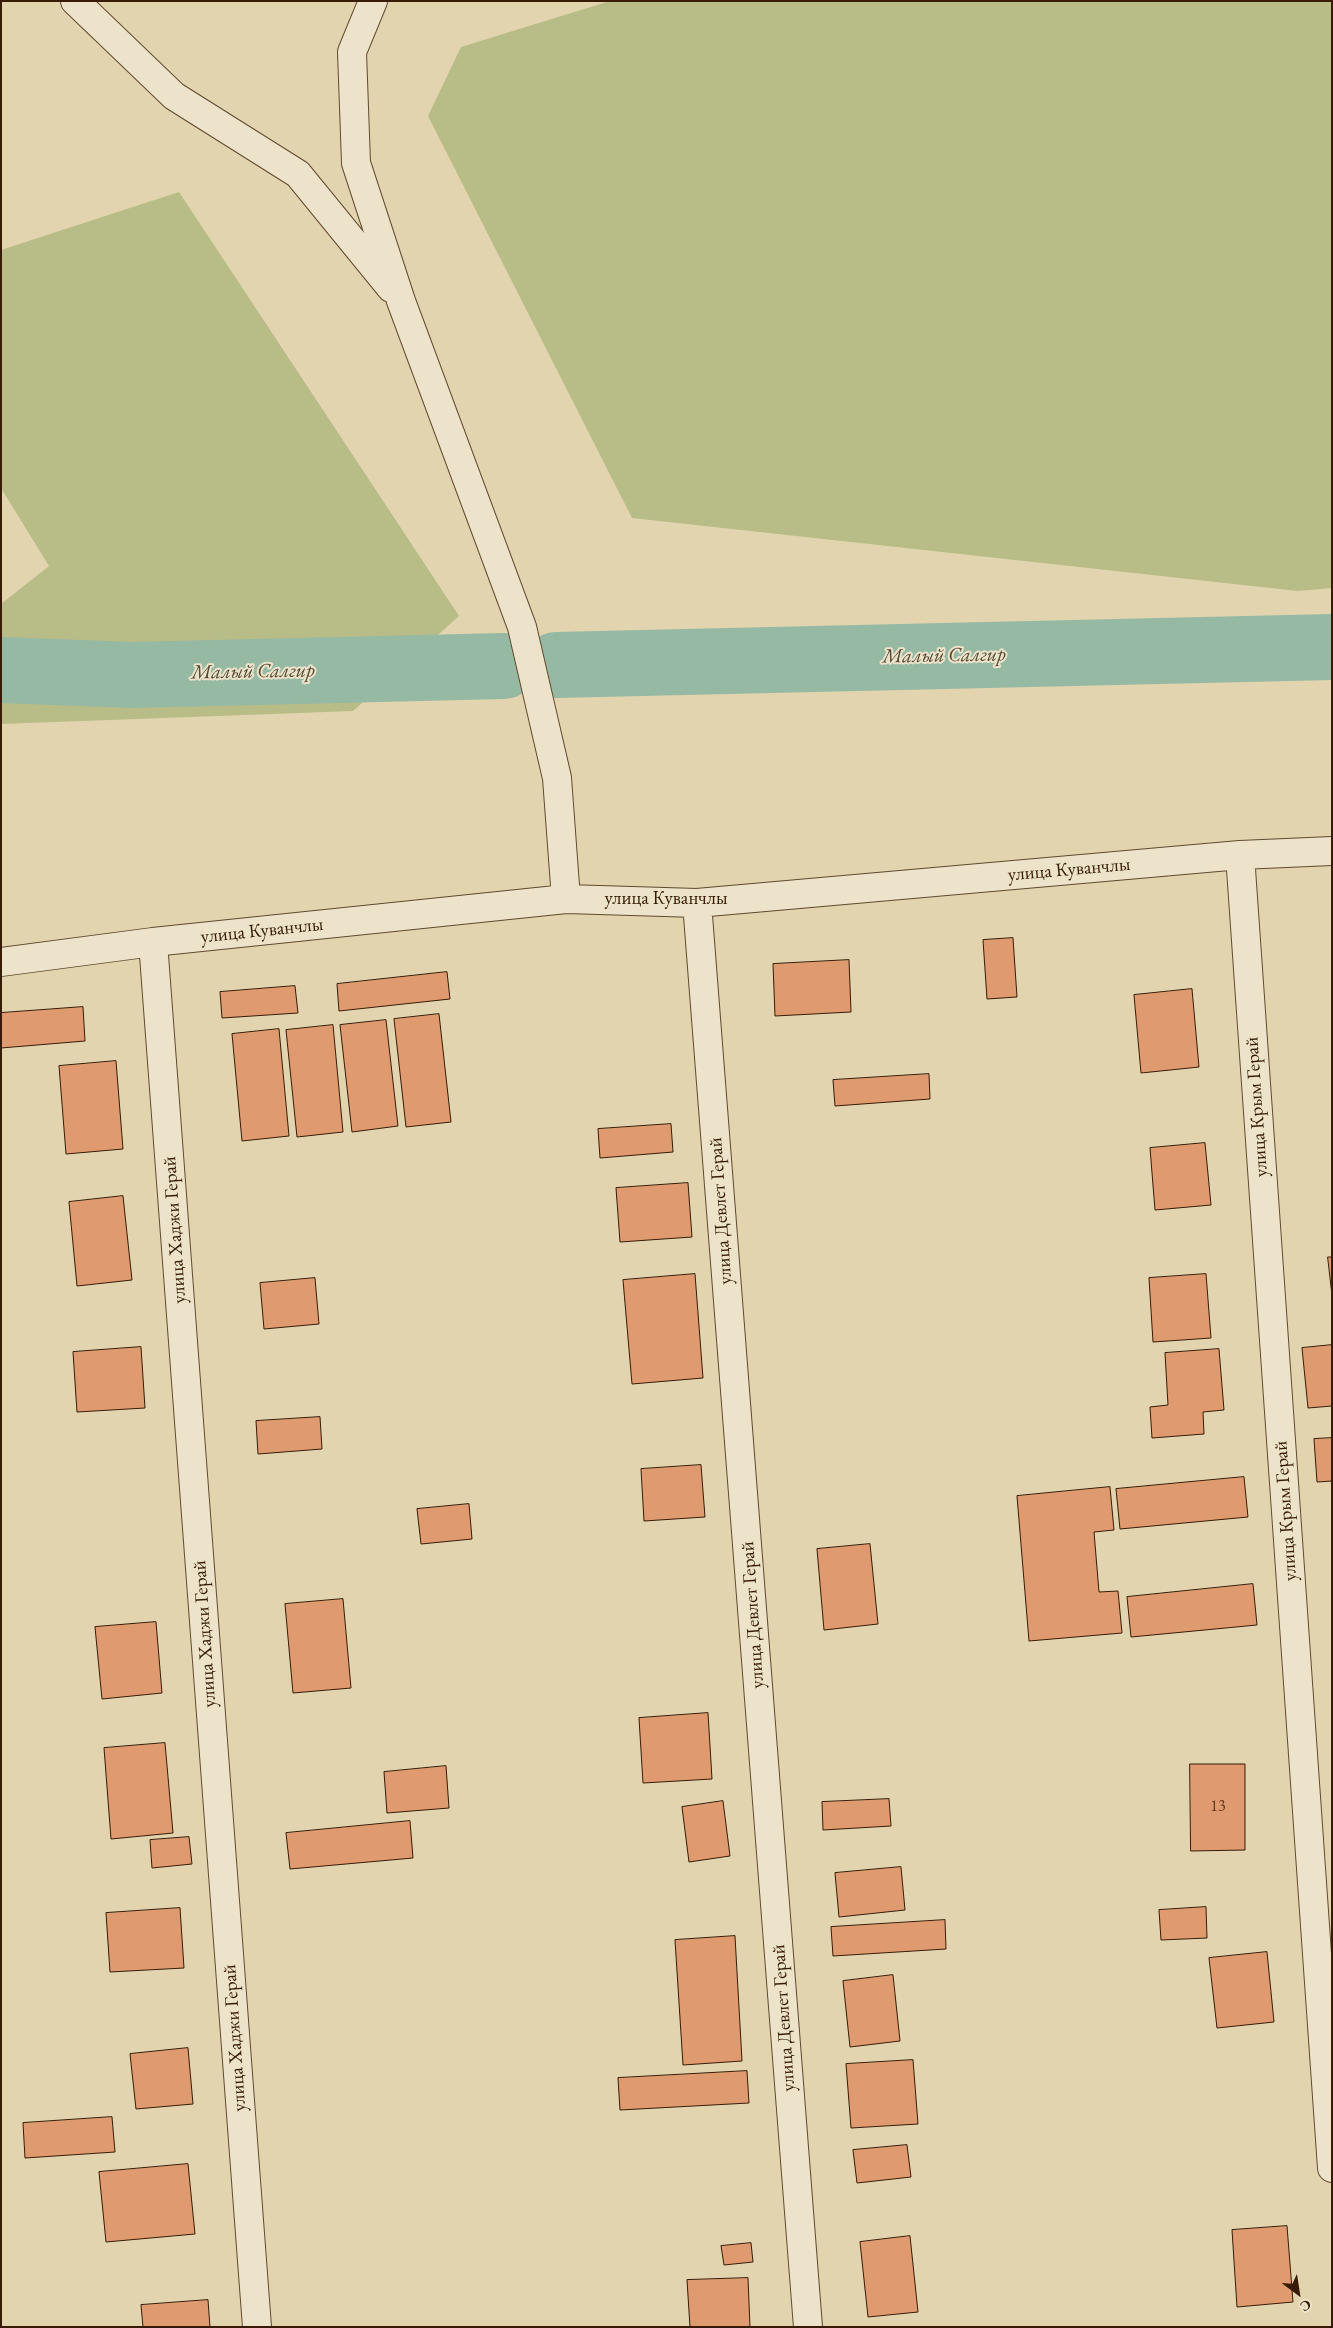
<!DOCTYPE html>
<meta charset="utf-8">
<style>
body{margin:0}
#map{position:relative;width:1333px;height:2328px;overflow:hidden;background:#e2d4ae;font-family:"EB Garamond",serif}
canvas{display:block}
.frame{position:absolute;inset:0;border:2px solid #371b05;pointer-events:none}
.north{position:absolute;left:1273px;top:2268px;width:50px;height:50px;-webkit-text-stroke:4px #ece3ca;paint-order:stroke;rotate:149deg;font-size:14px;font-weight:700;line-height:20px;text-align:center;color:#371b05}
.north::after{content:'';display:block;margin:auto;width:18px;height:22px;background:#371b05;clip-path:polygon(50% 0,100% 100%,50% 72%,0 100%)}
</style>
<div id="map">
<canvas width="1333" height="2328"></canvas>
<div class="frame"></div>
<div class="north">С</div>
</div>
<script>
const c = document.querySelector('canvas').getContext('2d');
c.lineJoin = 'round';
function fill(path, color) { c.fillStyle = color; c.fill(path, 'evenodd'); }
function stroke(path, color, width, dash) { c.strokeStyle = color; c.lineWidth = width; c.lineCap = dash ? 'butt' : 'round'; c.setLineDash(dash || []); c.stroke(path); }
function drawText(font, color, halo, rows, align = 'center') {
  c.font = font + ' "EB Garamond",serif'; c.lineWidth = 4; c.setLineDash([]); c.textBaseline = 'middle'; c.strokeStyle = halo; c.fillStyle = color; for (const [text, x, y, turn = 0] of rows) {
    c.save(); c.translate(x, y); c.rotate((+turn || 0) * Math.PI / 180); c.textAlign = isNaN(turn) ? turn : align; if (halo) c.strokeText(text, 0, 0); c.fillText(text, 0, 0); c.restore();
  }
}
fill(new Path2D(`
 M610,1H1332V588L1298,591L632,518L428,116L461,47Z
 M179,192L459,616L353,711L1,724V604L49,566L1,488V250Z`), '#b8bc87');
stroke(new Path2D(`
 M556,665L1332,647
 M1,670L132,675L504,666`), '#96b9a4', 66);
const building = new Path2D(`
 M1013,938L1017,997L987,999L983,940Z
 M849,960L851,1012L775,1016L773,964Z
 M447,972L450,999L339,1011L337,984Z
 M295,986L298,1013L222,1018L220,992Z
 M1192,989L1199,1067L1141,1073L1134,995Z
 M83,1007L85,1041L1,1048V1013Z
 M439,1014L451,1122L406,1127L394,1019Z
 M386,1020L398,1126L352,1132L340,1025Z
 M333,1025L343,1132L297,1137L286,1030Z
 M279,1029L289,1136L242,1141L232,1034Z
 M116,1061L123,1149L66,1154L59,1066Z
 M929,1074L930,1099L835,1106L833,1080Z
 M671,1124L673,1152L600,1158L598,1129Z
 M1205,1143L1211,1205L1155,1210L1150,1148Z
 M688,1183L692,1237L620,1242L616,1188Z
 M123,1196L132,1280L77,1286L69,1202Z
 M1328,1257H1332V1295Z
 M695,1274L703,1378L632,1384L623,1280Z
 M1206,1274L1211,1338L1153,1342L1149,1278Z
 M315,1278L319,1324L264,1329L260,1283Z
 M1332,1345V1406L1308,1408L1302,1348Z
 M141,1347L145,1408L77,1412L73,1352Z
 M1219,1349L1224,1410L1203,1412L1204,1434L1152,1438L1150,1407L1168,1405L1165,1353Z
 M320,1417L322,1449L258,1454L256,1421Z
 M1332,1438V1481L1317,1482L1314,1439Z
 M701,1465L705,1517L644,1521L641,1469Z
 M1244,1477L1248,1517L1120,1529L1116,1489Z
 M1110,1487L1114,1530L1094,1532L1099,1592L1118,1591L1122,1633L1029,1641L1017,1496Z
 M469,1504L472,1539L421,1544L417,1509Z
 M870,1544L878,1624L824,1630L817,1549Z
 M1253,1584L1257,1625L1131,1637L1127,1597Z
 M343,1599L351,1688L293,1693L285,1604Z
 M156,1622L162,1693L102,1699L95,1627Z
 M708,1713L712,1779L643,1783L639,1718Z
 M165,1743L173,1833L111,1839L104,1748Z
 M1190,1764H1245V1850L1191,1851Z
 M446,1766L449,1808L387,1813L384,1772Z
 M889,1799L891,1826L823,1830L822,1802Z
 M723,1801L730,1856L689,1862L682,1807Z
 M410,1821L413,1858L290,1869L286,1833Z
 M189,1837L192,1864L152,1868L150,1840Z
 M901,1867L905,1910L839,1917L835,1873Z
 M1206,1907L1207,1938L1161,1940L1159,1910Z
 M180,1908L184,1968L110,1972L106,1913Z
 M945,1920L946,1949L833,1956L831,1927Z
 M735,1936L742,2061L683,2065L675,1940Z
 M1267,1952L1274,2022L1217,2028L1209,1958Z
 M893,1975L900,2041L850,2047L843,1981Z
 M188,2048L193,2104L136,2109L130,2054Z
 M913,2060L918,2124L851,2128L846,2064Z
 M747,2071L749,2103L620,2110L618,2078Z
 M112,2117L115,2152L25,2158L23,2123Z
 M907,2145L911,2177L857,2183L853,2150Z
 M188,2164L195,2234L106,2242L99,2172Z
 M1287,2226L1293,2302L1237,2307L1232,2230Z
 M910,2236L918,2312L868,2317L860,2242Z
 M751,2243L753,2262L724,2265L721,2246Z
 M748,2278L750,2327H690L687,2280Z
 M208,2300L210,2327H143L141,2305Z`);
fill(building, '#df9a6f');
stroke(building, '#371b05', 1);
const street = new Path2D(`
 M75,1L174,96L298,174L391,288
 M373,1L352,52L356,163L401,301L522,627L557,778L566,899
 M1240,855L1332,2168
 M697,903L808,2327
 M153,942L257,2327
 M1,962L153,942L566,899L697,903L1240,855L1332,851`);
stroke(street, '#62492f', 30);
stroke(street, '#ece3ca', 28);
drawText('16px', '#613b20', null, [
 ["13",1218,1807]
]);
drawText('19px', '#371b05', '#ece3ca', [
 ["улица Куванчлы",1069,870,-5],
 ["улица Куванчлы",666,899],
 ["улица Куванчлы",262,931,-6],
 ["улица Крым Герай",1257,1107,-94],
 ["улица Девлет Герай",721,1211,-94],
 ["улица Хаджи Герай",175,1230,-94],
 ["улица Крым Герай",1286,1511,-94],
 ["улица Девлет Герай",753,1615,-94],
 ["улица Хаджи Герай",205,1634,-94],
 ["улица Девлет Герай",784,2018,-94],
 ["улица Хаджи Герай",235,2038,-94]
]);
drawText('italic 20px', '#544a35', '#ece3ca', [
 ["Малый Салгир",944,656,-1],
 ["Малый Салгир",253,672,-1]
]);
</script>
